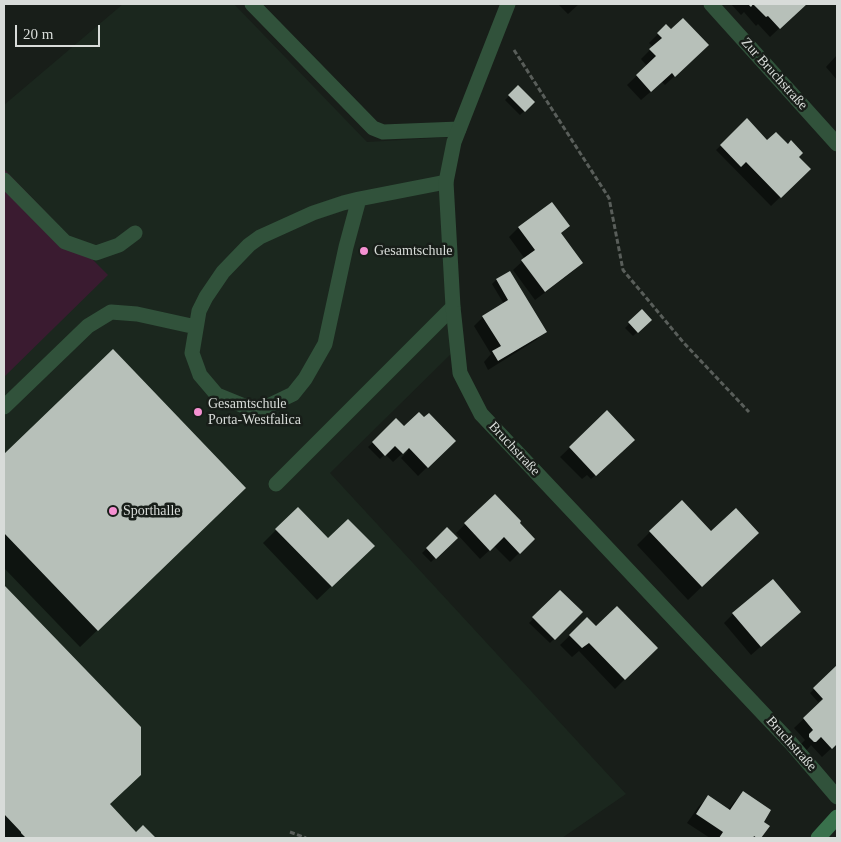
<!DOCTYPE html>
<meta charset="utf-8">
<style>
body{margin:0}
#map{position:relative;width:841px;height:842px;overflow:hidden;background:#181e19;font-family:"Times New Roman",serif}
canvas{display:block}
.frame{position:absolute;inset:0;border:5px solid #d8dcd9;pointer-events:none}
.scale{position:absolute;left:15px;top:25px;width:85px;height:22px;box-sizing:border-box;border:2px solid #d8dcd9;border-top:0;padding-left:6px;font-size:15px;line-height:18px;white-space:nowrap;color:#d8dcd9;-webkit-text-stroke:4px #181e19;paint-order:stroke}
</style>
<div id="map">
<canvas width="841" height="842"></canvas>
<div class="frame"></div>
<div class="scale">20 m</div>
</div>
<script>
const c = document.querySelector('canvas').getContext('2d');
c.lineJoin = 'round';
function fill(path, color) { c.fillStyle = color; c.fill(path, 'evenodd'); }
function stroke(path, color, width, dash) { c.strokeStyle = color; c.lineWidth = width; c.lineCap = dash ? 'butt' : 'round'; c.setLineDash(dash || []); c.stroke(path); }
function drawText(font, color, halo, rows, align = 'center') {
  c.font = font + ' "Times New Roman",serif'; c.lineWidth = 5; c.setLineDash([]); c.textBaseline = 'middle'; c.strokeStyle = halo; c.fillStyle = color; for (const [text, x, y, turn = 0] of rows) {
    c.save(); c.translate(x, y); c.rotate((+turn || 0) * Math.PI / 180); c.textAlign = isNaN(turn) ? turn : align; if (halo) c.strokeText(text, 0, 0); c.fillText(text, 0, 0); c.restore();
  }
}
fill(new Path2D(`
 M123,4H234L367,142L452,137L455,350L330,473L626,794L562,838H4V105Z`), '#1b271e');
fill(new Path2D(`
 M4,169L67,234L108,275L4,377Z`), '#3a1b30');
fill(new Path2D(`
 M558,4H579L568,14Z
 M731,4H805L770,37L758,24L756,26L744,12L741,15Z
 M666,26L698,54L665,85L662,82L641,100L627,85L647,66L641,59L653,47L649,43Z
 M837,55V80L826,67Z
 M518,87L533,102L520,115L505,100Z
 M747,120L751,154L798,157L809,169L771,206L716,150Z
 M552,203L568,226L560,234L582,263L572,272L535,300L513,270L525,259L509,237L518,228Z
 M509,272L545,331L536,340L488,370L484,362L491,354L474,326L483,317L504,304L492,284L496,280Z
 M642,311L650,320L633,336L625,328Z
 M112,351L227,505L80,647L4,568V456Z
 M607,412L624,449L591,479L587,475L582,479L560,457Z
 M396,420L404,428L454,441L418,476L401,458L408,451L407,449L393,462L385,454L380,459L368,447Z
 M495,496L533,539L510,562L494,546L480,559L456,533Z
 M298,508L328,539L360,559L317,600L263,543Z
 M447,529L456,538L431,562L422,553Z
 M650,532L711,533L744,546L688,600L637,545Z
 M4,587L140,728L104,808L136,834L143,826L154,838H4Z
 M560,592L581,612L550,643L529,623Z
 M733,614L790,621L751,655L724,623Z
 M587,619L596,628L656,648L615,689L579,651L572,657L560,645Z
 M837,667V743L822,757L811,745L806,751L800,745L805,740L794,728L827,697L826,695L818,702L810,693Z
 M743,793L762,822L768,826L760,838H710L687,823L699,806L708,797L728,810L734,802Z`), '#0007');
fill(new Path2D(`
 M748,4H807L780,29L768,16L766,17L753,4L751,7Z
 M683,18L709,45L675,77L672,73L651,92L636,75L656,56L649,49L662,38L657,33L666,24L671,29Z
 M518,85L535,102L525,112L508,95Z
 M747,118L767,140L776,132L788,144L791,140L803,153L799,157L811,169L781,198L746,162L741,167L720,145Z
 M552,202L570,226L561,233L583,263L545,292L521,260L535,250L518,227Z
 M510,271L547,332L498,361L492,351L501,346L482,316L508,300L496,279Z
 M642,309L652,320L638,333L628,322Z
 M113,349L246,488L98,631L4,533V454Z
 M607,410L635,440L596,476L569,447Z
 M419,412L424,417L429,413L456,441L428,468L409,448L403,454L395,446L385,456L372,442L396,418L404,426Z
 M495,494L521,521L520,523L535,539L520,554L504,537L490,551L464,523Z
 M682,500L711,531L736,508L759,533L702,587L649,531Z
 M298,507L328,538L348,519L375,546L332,587L275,529Z
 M447,527L458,538L436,559L426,548Z
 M773,579L801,612L761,647L732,613Z
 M4,585L141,727V775L110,804L136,832L143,825L156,838H26L21,833V832L4,814Z
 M560,590L583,612L555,640L532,617Z
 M617,606L658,648L625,680L589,643L582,648L569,635L587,617L596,626Z
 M837,665V744L832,749L821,737L816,742H814L809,737V734L813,730L803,718L823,699L813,688Z
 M743,791L771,810L764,822L770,826L761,838H757L754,836L753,838H719L723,832L696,814L708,795L730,810Z`), '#b7c0b9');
stroke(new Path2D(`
 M514,50L609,198L623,270L683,342L749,412
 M290,832L306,838`), '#595e5a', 3, [5, 2.5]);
stroke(new Path2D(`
 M252,4L373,128L383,132L459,129
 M4,180L65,242L96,253L119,245L135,233
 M359,199L346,247L325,344L305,379L293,394L266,407L244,406L217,395L200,375L192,353L199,311L206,297L223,272L249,245L260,237L313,213L343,203L359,199L405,190L446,182
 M4,407L88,326L111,312L137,314L196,327
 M276,484L453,307`), '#31523b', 15);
stroke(new Path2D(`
 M508,4L454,142L446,182L453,307L460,373L481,414L790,742L837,797
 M711,4L837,144`), '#31523b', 15);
stroke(new Path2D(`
 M818,838L837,817`), '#39714c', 15);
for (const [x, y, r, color] of [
 [364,251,5,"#f591d2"],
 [198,412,5,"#f591d2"],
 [113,511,5,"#f591d2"]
]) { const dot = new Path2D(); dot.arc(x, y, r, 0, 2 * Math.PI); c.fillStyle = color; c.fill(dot); stroke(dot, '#181e19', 2); }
drawText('14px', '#d8dcd9', '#181e19', [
 ["Zur Bruchstraße",774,74,48],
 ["Bruchstraße",514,449,47],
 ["Bruchstraße",791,744,48]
]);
drawText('14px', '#d8dcd9', '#181e19', [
 ["Gesamtschule",374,251],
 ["Gesamtschule",208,404],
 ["Porta-Westfalica",208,420],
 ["Sporthalle",123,511]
], 'left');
</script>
